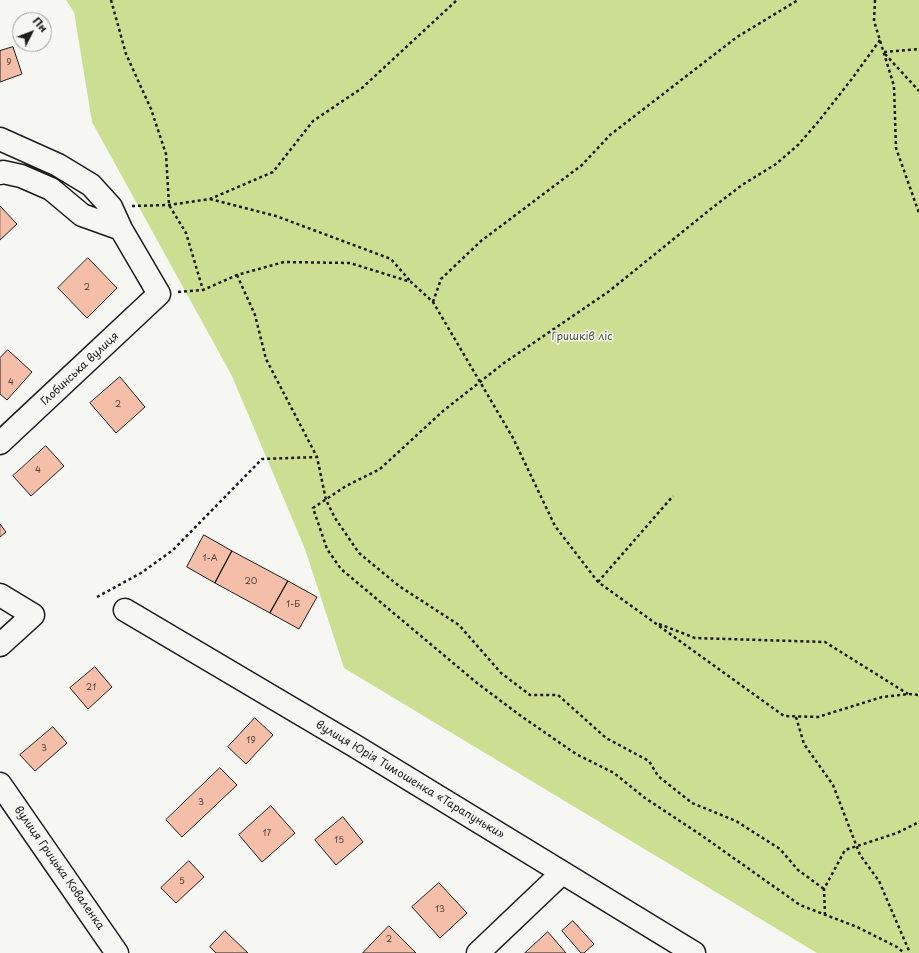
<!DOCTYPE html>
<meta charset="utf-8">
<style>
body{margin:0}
#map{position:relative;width:919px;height:953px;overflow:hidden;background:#f6f6f2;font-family:"Playpen Sans",sans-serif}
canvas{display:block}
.north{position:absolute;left:12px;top:12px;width:40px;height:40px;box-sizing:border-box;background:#f6f6f2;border:1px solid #9f9f9c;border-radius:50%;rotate:48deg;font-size:11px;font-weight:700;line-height:16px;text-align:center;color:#1c1c1c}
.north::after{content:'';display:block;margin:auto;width:14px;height:18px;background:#1c1c1c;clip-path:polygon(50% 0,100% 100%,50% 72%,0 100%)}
</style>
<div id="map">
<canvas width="919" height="953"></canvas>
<div class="north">Пн</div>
</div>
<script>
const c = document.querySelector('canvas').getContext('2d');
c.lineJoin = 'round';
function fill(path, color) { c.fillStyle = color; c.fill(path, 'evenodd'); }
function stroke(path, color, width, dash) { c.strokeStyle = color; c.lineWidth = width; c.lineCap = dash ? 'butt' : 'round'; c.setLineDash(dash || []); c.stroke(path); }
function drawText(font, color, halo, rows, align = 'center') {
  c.font = font + ' "Playpen Sans",sans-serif'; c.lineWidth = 3; c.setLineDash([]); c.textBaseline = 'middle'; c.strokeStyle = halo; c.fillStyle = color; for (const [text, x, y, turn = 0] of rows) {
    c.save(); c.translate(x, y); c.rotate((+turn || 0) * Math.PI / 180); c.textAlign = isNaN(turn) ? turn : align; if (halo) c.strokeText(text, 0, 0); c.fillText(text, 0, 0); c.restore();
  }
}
fill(new Path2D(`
 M66,0H919V953H817L344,668L305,549L232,376L92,122L74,12Z`), '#ccde92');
const building = new Path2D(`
 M13,47L22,74L0,82V51Z
 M0,206L17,224L0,240Z
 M88,258L117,288L87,318L58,288Z
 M8,350L32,372L7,400L0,394V358Z
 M120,377L145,407L116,433L90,403Z
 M46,446L64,466L31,496L13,476Z
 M0,524L6,532L0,537Z
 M204,535L232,551L215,583L187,567Z
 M232,551L288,581L270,613L215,583Z
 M288,581L317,597L299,629L270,613Z
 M95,667L112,687L88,709L70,688Z
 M255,718L273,735L246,764L228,747Z
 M53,727L67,743L35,771L20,755Z
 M220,768L237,785L182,837L166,820Z
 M271,806L295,833L262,862L239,835Z
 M343,817L363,842L336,865L315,840Z
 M189,861L204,877L176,903L161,888Z
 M439,883L467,913L440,938L412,907Z
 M573,921L594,944L584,953H581L562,931Z
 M389,926L416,953H363Z
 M225,931L248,953H216L210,947Z
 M548,932L566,953H525Z`);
fill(building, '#f4bea8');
stroke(building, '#1c1c1c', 1);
const minor = new Path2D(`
 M0,139L58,165L91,185L111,207L121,229L159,294L0,443
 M0,173L3,172L21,176L51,189L82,215L121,229
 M0,595L33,615L0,645
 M125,610L355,746L694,953
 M0,784L117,953
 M478,953L562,873`);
stroke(minor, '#1c1c1c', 25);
stroke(new Path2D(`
 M111,0L126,54L151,109L166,154L169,205L186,233L203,290
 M875,0L874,21L894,86L896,148L919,213
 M880,40L851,80L818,122L798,145L776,164L742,185L712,208L608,292L504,363L443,411L380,469L346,486L313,508L327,549L341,569L477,683L521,716L576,754L614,773L645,798L701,835L800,905L857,927L897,947L904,953
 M884,52L919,49
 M885,54L919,91
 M210,199L276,216L391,259L411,282
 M132,206L169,205L210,199L273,172L313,121L362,88L457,0
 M237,275L255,315L266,359L317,457L326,500L335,518L359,553L399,586L459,625L501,673L530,695H558L606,738L649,761L658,776L692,803L736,821L780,849L798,870L824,889
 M178,292L203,290L237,275L284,262L350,263L411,282L433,302L513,438L555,526L598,582L784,716L818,717L882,697L909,694L919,695
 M433,302L441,279L481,241L582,165L610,135L737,37L798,0
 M598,582L673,496
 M97,597L141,573L173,550L262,459L317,457
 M659,624L695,638L825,642L908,694
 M796,717L804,744L833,785L860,855L879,881L910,953
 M825,915L824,889L845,850L897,833L919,822`), '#1c1c1c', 2.5, [3, 3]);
stroke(minor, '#f6f6f2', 22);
drawText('9px', '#52443f', null, [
 ["9",9,63],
 ["2",87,288],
 ["4",11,383],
 ["2",118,405],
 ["4",38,471],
 ["1-А",210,559],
 ["20",251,582],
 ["1-Б",293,605],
 ["21",91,688],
 ["19",251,741],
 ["3",44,749],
 ["3",201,803],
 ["17",267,834],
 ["15",339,841],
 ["5",182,882],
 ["13",440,910],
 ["2",389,940]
]);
drawText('11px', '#51563f', '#f6f6f2', [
 ["Гришків ліс",582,337]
]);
drawText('11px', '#1c1c1c', '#f6f6f2', [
 ["Глобинська вулиця",80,369,-43],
 ["вулиця Юрія Тимошенка «Тарапуньки»",410,780,31],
 ["вулиця Грицька Коваленка",59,868,55]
]);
</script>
